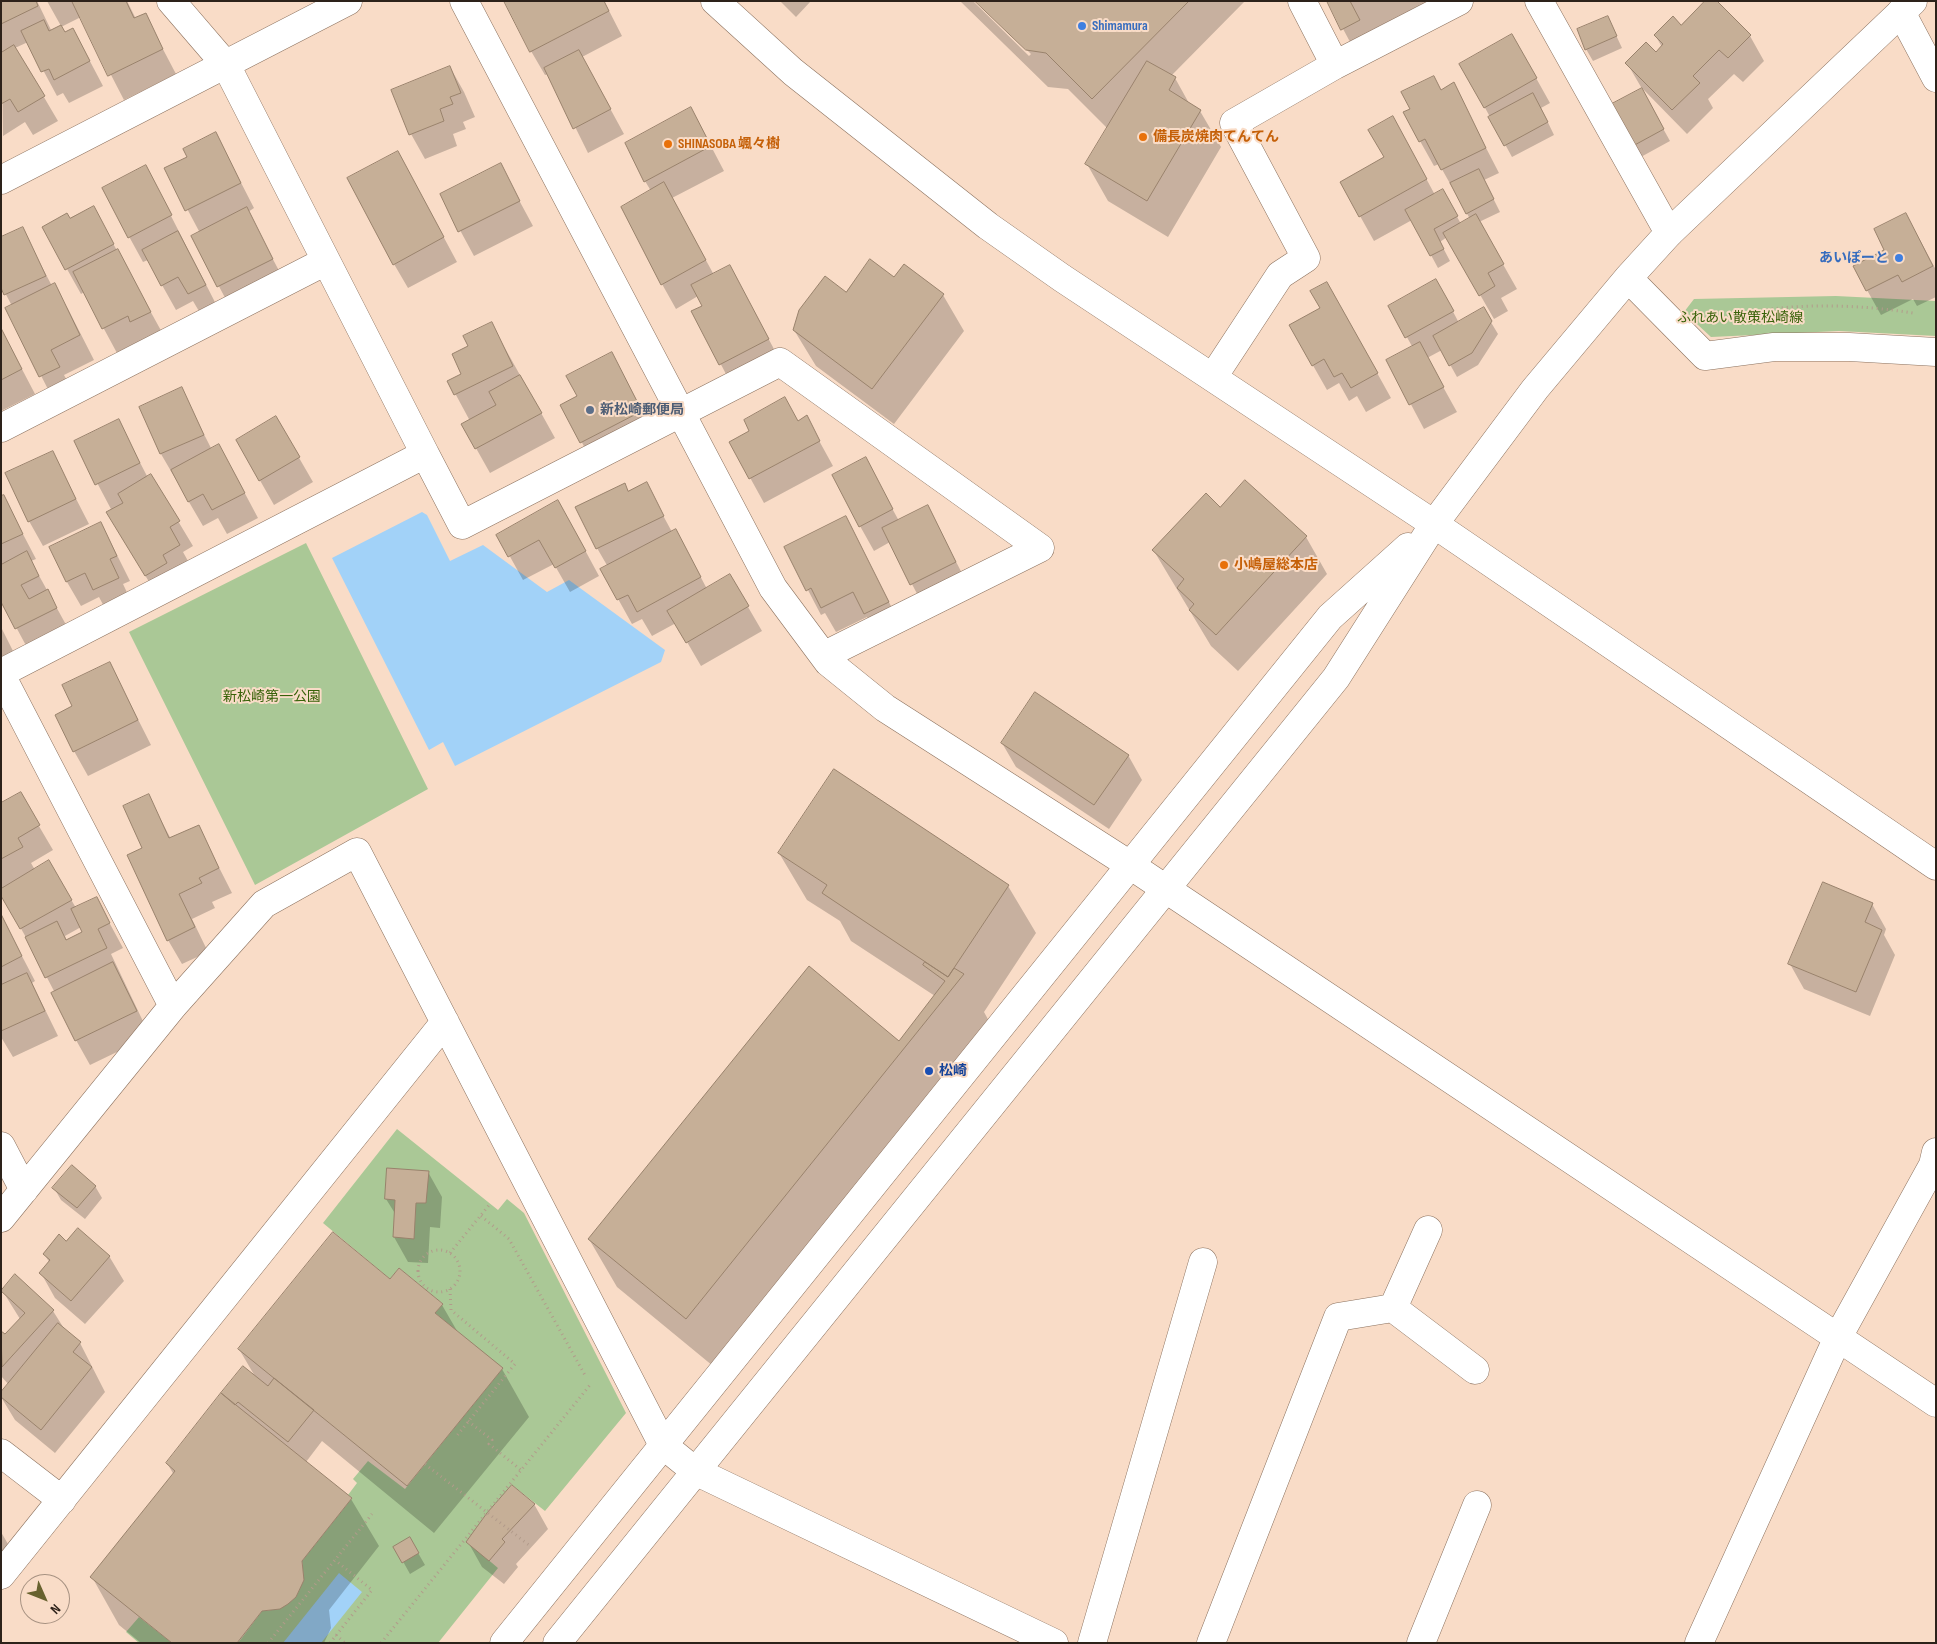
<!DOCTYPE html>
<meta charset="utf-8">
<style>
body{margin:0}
#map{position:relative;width:1937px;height:1644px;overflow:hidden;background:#f9dcc7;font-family:"Sofia Sans Condensed",sans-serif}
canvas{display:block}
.frame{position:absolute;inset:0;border:2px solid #2d221a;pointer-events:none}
.north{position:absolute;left:20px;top:1574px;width:50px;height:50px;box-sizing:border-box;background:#f9dcc7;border:1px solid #a79282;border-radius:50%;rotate:134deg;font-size:14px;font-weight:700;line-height:20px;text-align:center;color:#2d221a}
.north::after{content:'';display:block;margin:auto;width:18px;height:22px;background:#68622f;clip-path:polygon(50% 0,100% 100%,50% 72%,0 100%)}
</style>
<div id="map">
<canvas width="1937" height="1644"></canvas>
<div class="frame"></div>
<div class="north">N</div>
</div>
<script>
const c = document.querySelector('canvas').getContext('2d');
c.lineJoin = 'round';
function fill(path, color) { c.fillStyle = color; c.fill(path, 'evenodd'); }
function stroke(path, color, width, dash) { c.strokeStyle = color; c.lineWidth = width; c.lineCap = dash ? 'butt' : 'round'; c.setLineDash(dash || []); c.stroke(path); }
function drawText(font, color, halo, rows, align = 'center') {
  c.font = font + ' "Sofia Sans Condensed","Noto Sans JP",sans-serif'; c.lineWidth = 4; c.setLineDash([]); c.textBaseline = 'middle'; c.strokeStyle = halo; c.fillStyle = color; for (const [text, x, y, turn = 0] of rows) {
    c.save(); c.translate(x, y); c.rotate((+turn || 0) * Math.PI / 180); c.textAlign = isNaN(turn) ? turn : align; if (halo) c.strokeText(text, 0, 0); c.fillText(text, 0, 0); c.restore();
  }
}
fill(new Path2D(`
 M1836,296L1936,301V336L1839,331L1711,337L1684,312L1694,299Z
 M306,543L428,789L255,885L129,632Z
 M397,1129L498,1210L507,1199L524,1213L626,1413L545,1511L512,1485L467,1542L498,1568L438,1643H238L262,1611C292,1610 307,1591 302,1561L352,1498L348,1495L357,1483L353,1479L368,1461L405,1489L502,1369L435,1313L443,1304L399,1268L390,1279L323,1223Z
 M139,1617L172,1643H139L126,1632Z`), '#aac896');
fill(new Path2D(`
 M422,512L427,515L450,561L483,545L547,592L569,580L665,650L661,662L455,766L443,742L429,750L332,558Z
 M339,1573L362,1592L321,1643H283Z`), '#a2d2f8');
fill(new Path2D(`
 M1,1H37L52,32L61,26L47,1H127L136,19L145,15L176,74L124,100L81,17L61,27L64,33L73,29L103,86L69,103L63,93L57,96L28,42L15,48L58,121L33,135L25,122L3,136Z
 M604,1L622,36L582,57L624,134L588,153L549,74L545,75L531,51Z
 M780,1H811L796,17Z
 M960,1H973L1029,56L1031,54L977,1H1245L1171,76L1175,78L1190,105L1200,111L1221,147L1168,237L1108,201L1087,164L1108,129L1068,89L1048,87Z
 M1328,1H1440L1380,57L1363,66Z
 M1608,18L1622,48L1593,61L1586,49Z
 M1681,27L1750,36L1764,61L1743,82L1734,74L1708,99L1713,108L1687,134L1641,87L1627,63L1656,53L1662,47L1655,35Z
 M1526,60L1550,103L1541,108L1554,135L1512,157L1461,64Z
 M450,67L464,92L475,117L463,122L466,129L453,134L457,146L425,159L411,134L393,90Z
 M1453,84L1499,173L1484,180L1500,212L1479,222L1517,289L1501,298L1508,311L1494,319L1447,237L1440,242L1450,261L1438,268L1412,220L1374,241L1341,182L1385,158L1407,143L1435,195L1449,202L1461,224L1470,219L1439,164L1434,166L1420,141L1441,91Z
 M1641,89L1670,141L1639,158L1610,107Z
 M691,108L724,171L672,198L714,275L730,267L782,364L734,389L693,312L704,306L698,296L676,309L662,284L651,191L645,181Z
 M216,134L254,208L248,212L286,284L232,311L193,237L200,233L166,169L189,157Z
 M398,152L457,262L408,288L394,264Z
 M500,165L533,226L474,256L441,195Z
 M146,167L219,310L203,318L193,301L176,310L148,260L143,262L103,189Z
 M93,207L164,336L117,353L84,292L81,294L44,228L69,219Z
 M1906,214L1936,270V297L1917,306L1913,299L1881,315L1867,290Z
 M22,229L52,286L54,285L68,309L94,360L64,375L73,392L54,401L7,309L12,306L1,285Z
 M894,279L943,295L964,331L894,424L816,366L794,330L847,293Z
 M1450,306L1459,323L1483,309L1498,334L1478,365L1457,377L1442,350L1427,358L1457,412L1424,429L1388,361L1413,348L1390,307Z
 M1341,308L1391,398L1366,412L1357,396L1349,401L1339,383L1327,390L1290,325Z
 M491,323L555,438L490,473L463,425L470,421L449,382L463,375Z
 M1,329L35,394L1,411Z
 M625,378L655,436L595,467L562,405Z
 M181,389L212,450L233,471L258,518L227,534L218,518L203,526L161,454L140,408Z
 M806,417L833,466L764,503L731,443L798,422Z
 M276,418L313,482L274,505L237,440Z
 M118,420L148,478L151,476L193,546L183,552L193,570L160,600L122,537L112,511L75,441Z
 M52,452L89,524L43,546L29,521Z
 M865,459L899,521L928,507L969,587L925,609L890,542L874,551L860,526Z
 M624,484L629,492L646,484L672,532L689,555L707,589L730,576L762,631L701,666L676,623L652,636L642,619L632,624L602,570L608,567L597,548Z
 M3,496L36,559L31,561L70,632L30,653L1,599V497Z
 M1221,508L1306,537L1327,574L1238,671L1211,646L1154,551Z
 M845,518L902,627L879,638L867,617L836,632L825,613L821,615L786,548Z
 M101,523L130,581L123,584L132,603L108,614L99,597L81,606L67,582Z
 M572,526L599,576L570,592L554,564L523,580L498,535Z
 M1,627L14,653L1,659Z
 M110,664L151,745L88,776L74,751V707Z
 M1002,743L1128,755L1142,780L1109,829L1016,767Z
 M148,796L171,839L198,826L232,893L212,902L215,908L192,919L208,952L182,964L168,940L144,848Z
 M1,804L33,816L53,850L31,863L35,870L49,862L76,908L96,898L123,948L111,954L150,1036L90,1065L76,1040L55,993L28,941L1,893ZM81,927L84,933L67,941L65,936Z
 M779,853L1008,886L1036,933L984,1012L990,1023L713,1366L617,1287L589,1239L899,1042L935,996L851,941L840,921L807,900Z
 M1872,904L1886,929L1884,935L1895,955L1870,1016L1804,989L1790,964Z
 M1,916L35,981L32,983L58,1036L13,1057L1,1037Z
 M428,1172L442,1197L440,1228L430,1227L428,1263L408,1262L394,1237L396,1215L386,1199Z
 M95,1186L102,1198L85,1219L61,1200L54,1188Z
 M44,1254L109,1256L124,1281L85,1324L55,1298L41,1273L50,1263Z
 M15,1276L53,1311L65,1330L80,1343L105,1392L55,1453L15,1420L1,1397L9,1385L1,1376V1333L5,1336L20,1319L2,1290Z
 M390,1281L442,1305L460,1336L502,1369L529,1417L434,1533L322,1441L306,1462L351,1499L379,1546L329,1610L331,1628L324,1643H141L119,1625L92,1577L174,1475L167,1463L256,1378L239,1349Z
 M534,1504L548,1529L516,1564L518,1567L504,1584L482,1567L468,1542Z
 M1,1532L12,1551L1,1564Z
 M410,1539L425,1565L410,1574L395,1547Z`), '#0003');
const building = new Path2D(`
 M1,1H36L38,6L1,24Z
 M72,1H126L134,18L146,13L163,49L108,76Z
 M504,1H604L609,11L530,52Z
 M975,1H1189L1092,99L1046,53L1026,50Z
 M1327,1H1350L1360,20L1341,30Z
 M1705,1H1717L1751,35L1728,58L1719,50L1693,76L1700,83L1672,110L1625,63L1646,42L1656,52L1663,44L1654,35L1673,16L1681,25Z
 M1608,16L1617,36L1585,50L1577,29Z
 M44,20L49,31L61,25L65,32L73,28L90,61L54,80L49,69L41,72L21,31Z
 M1512,34L1537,78L1484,108L1459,64Z
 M14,45L45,96L18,112L10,99L1,104V53Z
 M579,50L611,109L573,129L544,68Z
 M1147,61L1176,77L1169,90L1201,110L1147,201L1085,164Z
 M450,66L461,93L450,97L453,104L440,109L444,121L409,135L391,90Z
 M1434,76L1441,90L1454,82L1486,148L1441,170L1425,139L1419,142L1403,112L1410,109L1401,92Z
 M1642,88L1664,129L1631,147L1608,106Z
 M1533,93L1548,122L1504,146L1488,117Z
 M691,107L711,146L644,182L625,143Z
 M1393,116L1427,179L1359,217L1340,182L1384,157L1368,130Z
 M216,132L241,183L185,211L164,168L187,157L183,149Z
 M398,151L444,237L393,265L347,178Z
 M501,163L520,201L458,232L440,194Z
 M146,165L172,215L128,238L102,188Z
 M1479,169L1494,199L1466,214L1450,183Z
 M664,182L706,260L661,285L621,207Z
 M1443,189L1458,216L1434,229L1444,249L1430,256L1405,210Z
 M94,206L114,244L65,270L42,227L67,213L70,218Z
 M247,207L273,259L217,287L191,236Z
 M1906,213L1933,266L1902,282L1898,275L1866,291L1853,266L1884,250L1874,229Z
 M1476,214L1504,264L1488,273L1495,286L1479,296L1443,233Z
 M23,227L46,276L4,295L1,288V237Z
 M178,231L206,285L188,294L178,277L161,286L142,250Z
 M118,249L151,312L130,322L128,316L102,329L73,272Z
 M870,259L894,277L904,264L944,294L872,389L793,330L799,310L825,276L846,292Z
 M730,265L769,339L719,365L691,311L702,306L691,285Z
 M1436,279L1454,311L1405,338L1388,306Z
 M1327,282L1378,373L1351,388L1342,373L1334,377L1324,359L1312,366L1289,325L1320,308L1310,291Z
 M55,283L80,335L51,350L60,367L39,377L5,308Z
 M1484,307L1492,321L1472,353L1449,366L1433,336Z
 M492,322L513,366L454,395L447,381L461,374L452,354L468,346L463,336Z
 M1,328L22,369L1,380Z
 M1420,342L1444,387L1409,405L1386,360Z
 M612,352L642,411L580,443L560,405L577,396L566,376Z
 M520,375L542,413L475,449L461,424L496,405L489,392Z
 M182,387L204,435L160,454L139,407Z
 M785,397L798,421L807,415L820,441L749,479L729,442L749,431L744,420Z
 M276,416L300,457L259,481L236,440Z
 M119,419L140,463L95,485L74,441Z
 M219,444L245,493L212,510L203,494L188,502L171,470Z
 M53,451L76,499L28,522L5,473Z
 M866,457L893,509L859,527L832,475Z
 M151,474L180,521L170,527L180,545L163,555L167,563L145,576L106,512L123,503L118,494Z
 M1245,480L1307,536L1216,635L1189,610L1194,604L1177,588L1184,579L1152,550L1206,493L1220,507Z
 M647,482L664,516L596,549L575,507L625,483L628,491Z
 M4,495L23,534L1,544V496Z
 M558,500L586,551L555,568L539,540L508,557L496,535Z
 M928,505L956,562L910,585L882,528Z
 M846,516L889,602L864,614L853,592L821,608L811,588L806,591L784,547Z
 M101,522L117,556L110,559L119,578L93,590L85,573L66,582L49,547Z
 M676,529L701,577L637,612L628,595L617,600L600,569Z
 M27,551L39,576L21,585L29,599L48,589L57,608L15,629L1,602V565Z
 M730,574L749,606L686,643L667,611Z
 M110,662L138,720L73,752L55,715L72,706L62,685Z
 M1035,692L1129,755L1094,805L1001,743Z
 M834,769L1009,885L948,977L822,893L827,885L778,853Z
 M21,792L40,825L18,838L23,847L1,859V803Z
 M149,794L169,838L199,825L219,868L199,878L202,883L179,894L195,927L167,941L127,855L142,848L123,806Z
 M49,860L72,900L20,929L1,896V889Z
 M1823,882L1873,903L1865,922L1882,930L1856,992L1788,964Z
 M97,897L110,923L98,929L107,948L45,978L25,937L57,921L66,940L82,932L71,909Z
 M1,914L22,956L1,967Z
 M113,962L137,1011L75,1041L51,993Z
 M925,962L948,977L954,968L964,974L686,1319L588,1239L809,966L899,1041L945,981L923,965Z
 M27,973L45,1011L1,1031V985Z
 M72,1165L96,1186L77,1208L52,1188Z
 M387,1168L429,1171L426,1203H416L414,1239L393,1237L395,1200L385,1199Z
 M78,1228L110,1256L71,1301L39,1273L50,1260L43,1254L59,1234L66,1241Z
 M333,1232L390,1279L399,1268L443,1304L435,1313L503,1368L407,1486L238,1349Z
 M15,1274L54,1310L2,1367L1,1331L5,1334L25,1313L1,1291Z
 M58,1323L81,1342L73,1352L92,1367L41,1430L1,1397V1392Z
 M243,1366L268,1386L274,1378L314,1410L288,1442L238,1402L235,1405L221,1393Z
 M221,1393L352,1498L302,1561L304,1580L296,1597L288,1604L280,1609L262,1611L237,1643H172L90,1577L175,1471L166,1463Z
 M512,1485L535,1504L502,1539L505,1542L489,1561L466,1542L487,1513Z
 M410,1537L419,1553L402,1563L393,1547Z`);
fill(building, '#c6af97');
stroke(building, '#99826c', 1);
const minor = new Path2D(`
 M464,1L773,588L828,662L885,708L1130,865L1936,1403
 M1302,1L1335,65
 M1539,1L1669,233
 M1901,12L1936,78
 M1,180L348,1
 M1213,377L1280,275L1306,258L1234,123L1335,65L1459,1
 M1,428L326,261
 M425,454L462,525L780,362L1040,548L825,655
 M1,673L425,454L226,65L171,1
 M1,675L173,1006
 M1,1146L24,1190
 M1,1218L173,1006L264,904L357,852L663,1445L695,1471L1054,1643
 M1393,1308L1475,1370
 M1,1453L62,1500
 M1,1575L445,1022
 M1092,1643L1203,1262
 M1211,1643L1338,1317L1393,1308L1428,1230
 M1421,1643L1477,1505
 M1699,1643L1838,1337L1933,1165L1936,1152`);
const tertiary = new Path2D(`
 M715,1L793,72L988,226L1062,278L1434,524L1936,866
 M1628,278L1705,356L1774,347H1849L1936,352
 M504,1643L1330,617L1408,547
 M557,1643L1336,678L1434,524L1535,389L1628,278L1669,233L1913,1`);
stroke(minor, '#8b715e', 29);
stroke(tertiary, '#8b715e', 29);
stroke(new Path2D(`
 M1757,311C1807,303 1863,305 1913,313
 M481,1216L509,1239L586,1377
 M418 1271a21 21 0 1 1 42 0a21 21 0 1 1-42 0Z
 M450,1253L490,1204
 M450,1289L451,1310L515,1364L455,1438
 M468,1421L492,1440L489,1444L521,1470
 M425,1464L530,1546
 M336,1635L345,1643
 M268,1643L372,1514
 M330,1643L372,1590L335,1560
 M381,1643L590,1385L589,1383`), '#b29b8b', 3, [1, 4]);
stroke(minor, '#fff', 28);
stroke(tertiary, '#fff', 28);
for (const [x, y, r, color] of [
 [1082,26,5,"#3f7fe0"],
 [1143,137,5,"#e8710a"],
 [668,144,5,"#e8710a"],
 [1899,258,5,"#3f7fe0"],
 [590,410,5,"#5c6f8a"],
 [1224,565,5,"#e8710a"],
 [929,1071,5,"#1a4fb4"]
]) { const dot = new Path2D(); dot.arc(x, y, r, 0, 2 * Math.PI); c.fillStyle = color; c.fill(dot); stroke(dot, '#f9dcc7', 2); }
drawText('bold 14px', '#366cbe', '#f9dcc7', [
 ["Shimamura",1092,26],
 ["あいぽーと",1889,258,"right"]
], 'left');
drawText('bold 14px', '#c56008', '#f9dcc7', [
 ["備長炭焼肉てんてん",1153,137],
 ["SHINASOBA 颯々樹",678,144],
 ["小嶋屋総本店",1234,565]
], 'left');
drawText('14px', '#386209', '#f9dcc7', [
 ["ふれあい散策松崎線",1740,318],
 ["新松崎第一公園",272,697]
]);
drawText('bold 14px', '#4e5e75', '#f9dcc7', [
 ["新松崎郵便局",600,410]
], 'left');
drawText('bold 14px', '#164399', '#f9dcc7', [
 ["松崎",939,1071]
], 'left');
</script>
